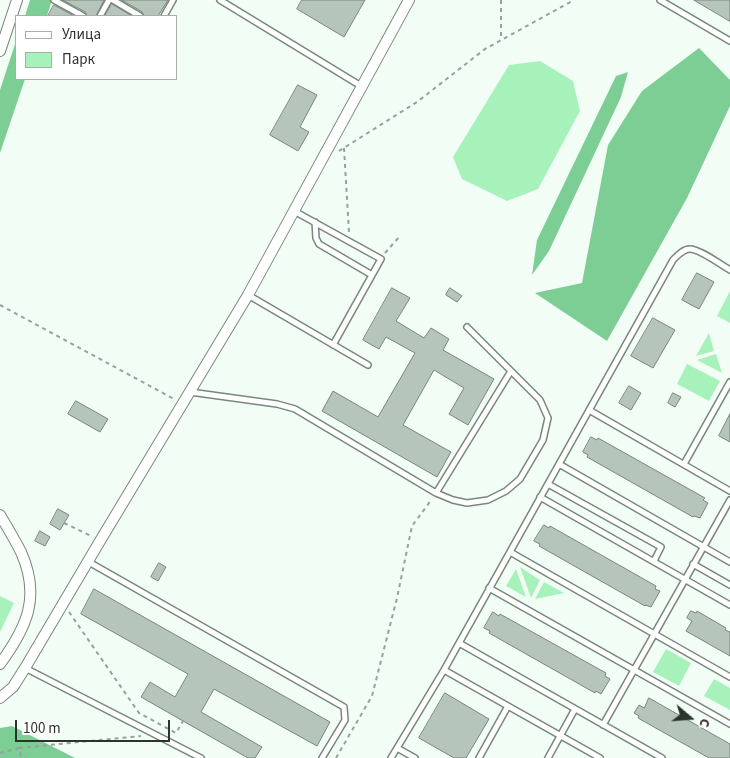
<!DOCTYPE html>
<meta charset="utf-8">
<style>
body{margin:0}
#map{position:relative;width:730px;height:758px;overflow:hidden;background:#f2fef5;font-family:"Source Sans 3",sans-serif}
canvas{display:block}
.legend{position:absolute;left:15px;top:15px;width:162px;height:65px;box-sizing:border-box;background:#fff;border:1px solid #abadab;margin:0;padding:6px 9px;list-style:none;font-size:15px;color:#2c322d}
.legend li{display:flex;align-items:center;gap:10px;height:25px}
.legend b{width:25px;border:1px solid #abadab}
.north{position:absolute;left:665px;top:693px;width:50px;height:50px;-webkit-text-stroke:4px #fff;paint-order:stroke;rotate:108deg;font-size:14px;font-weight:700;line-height:20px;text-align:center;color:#2c322d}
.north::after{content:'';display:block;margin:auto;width:18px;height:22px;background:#2c322d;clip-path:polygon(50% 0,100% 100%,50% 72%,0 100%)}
.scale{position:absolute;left:15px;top:720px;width:155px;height:22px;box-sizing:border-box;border:2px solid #2c322d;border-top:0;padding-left:6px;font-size:15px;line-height:18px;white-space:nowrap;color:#2c322d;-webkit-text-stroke:4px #fff;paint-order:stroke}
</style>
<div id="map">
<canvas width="730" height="758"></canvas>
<ul class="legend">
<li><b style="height:6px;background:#fff"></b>Улица</li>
<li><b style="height:14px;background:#a7f2bb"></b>Парк</li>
</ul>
<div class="north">С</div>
<div class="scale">100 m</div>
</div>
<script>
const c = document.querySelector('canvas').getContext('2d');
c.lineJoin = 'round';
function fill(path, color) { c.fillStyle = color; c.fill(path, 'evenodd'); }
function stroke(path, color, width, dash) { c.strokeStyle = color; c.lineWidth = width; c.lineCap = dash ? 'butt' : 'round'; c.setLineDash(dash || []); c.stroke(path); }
fill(new Path2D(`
 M540,61L573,81L580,111L538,189L507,201L462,179L453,157L509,65Z
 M730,291V323L717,316Z
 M709,333L714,351L696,356Z
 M716,354L722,373L697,360Z
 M687,364L720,381L709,401L677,384Z
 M520,567L540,580L531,598Z
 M516,569L526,597L506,586Z
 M544,582L564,593L535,599Z
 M0,596L14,603L0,632Z
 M666,649L691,663L679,686L653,672Z
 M714,679L730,688V710L704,696Z`), '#a7f2bb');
fill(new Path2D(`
 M30,0H52L47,16H25Z
 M16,41V79H25L0,153V90Z
 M699,48L730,80V106L687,198L607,341L535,293L582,283L608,145L642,91Z
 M628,72L621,97L549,251L532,275L537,240L616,76Z
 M12,726L75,758H0V728Z`), '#7cce94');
const building = new Path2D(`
 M63,0H104L96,16H87L85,12Z
 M122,0H168L158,16H144L142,12Z
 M302,0H365L344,37L297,9Z
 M694,0H730V21Z
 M112,4L132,16H105Z
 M54,5L74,16H48Z
 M298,85L317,95L300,127L309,132L298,151L270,135Z
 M697,273L714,282L699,309L682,300Z
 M392,288L410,298L396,321L424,338L431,328L449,339L443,350L494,379L468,425L449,414L464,388L434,370L403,425L451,452L437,477L322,411L333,391L378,417L415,353L386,337L379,349L363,340Z
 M450,288L462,296L457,302L446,295Z
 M653,318L675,330L653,368L631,356Z
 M629,386L641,393L631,410L619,403Z
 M673,393L681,397L675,407L668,403Z
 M76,401L108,419L100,432L68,414Z
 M730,414V442L719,436Z
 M591,437L597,440L598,438L705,498L703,500L708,503L700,518L694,516L693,517L587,457L588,455L583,452Z
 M58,509L69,515L60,530L50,524Z
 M544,525L549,528L550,526L656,586L655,589L660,591L651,607L645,605V606L539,546L540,544L534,541Z
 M40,531L50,537L45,546L35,541Z
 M159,563L166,567L158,581L151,577Z
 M94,589L330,722L317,746L214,689L201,712L262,747L255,758H248L141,697L150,682L175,697L188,674L81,614Z
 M691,611L696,613L697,611L726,628L725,630L730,632V656L686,631L692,621L687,618Z
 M493,612L499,616L500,614L606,673L605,676L610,679L601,694L596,691L595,693L489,633L490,631L484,628Z
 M445,693L489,719L466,758H454L419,738Z
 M649,698L730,744V758H709L638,718L639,716L634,713L639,705L644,708Z`);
fill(building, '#b6c5ba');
stroke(building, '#78867b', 1);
const service = new Path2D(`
 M54,0L83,16
 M113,0L140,16
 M220,0L361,86
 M660,0L730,41
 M100,16L109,0
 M164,16L173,0
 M294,211L381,259L333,345
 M315,222L316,238L319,244L372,275
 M248,295L368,365
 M190,392L277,404L295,409L436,493L453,500L467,503L488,500L506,491L520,479L543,440L548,418L540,400L467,327
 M589,410L730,491
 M559,464L730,562
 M684,464L730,382
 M548,484L661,547L654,561
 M436,493L511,371
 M540,497L730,605
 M510,552L730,677
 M87,561L344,707L345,720L322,758
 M693,564L730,585
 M489,588L730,724
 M459,643L662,758
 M25,668L201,758
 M444,670L600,758
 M603,725L730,500
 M397,748L415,758
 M391,758L444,670L673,260C678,255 683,249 690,249C700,249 721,265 730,270
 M479,758L508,706
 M548,758L575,709`);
const minor = new Path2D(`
 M0,51L17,0
 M0,515C7,527 15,540 21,552C41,597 27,627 0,664
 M0,698L13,687L25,668L100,541L248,295L409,0`);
stroke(service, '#79877c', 8);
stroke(minor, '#79877c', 12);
stroke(new Path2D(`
 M501,0V40
 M344,148L349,232
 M339,151L417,102L485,49L574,0
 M385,253L400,236
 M0,305L174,399
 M64,523L91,536
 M69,612L139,713L176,733L183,721
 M19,748L141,736
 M0,753L19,748L21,756L25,758
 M336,758L372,696L397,598L412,526L432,499`), '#98a19a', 2, [4, 4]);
stroke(service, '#fff', 5);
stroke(minor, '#fff', 10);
</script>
